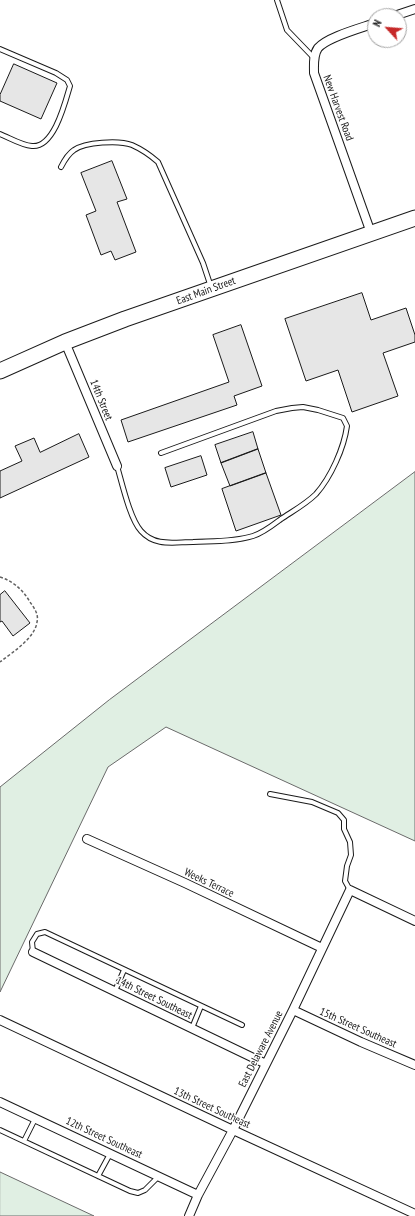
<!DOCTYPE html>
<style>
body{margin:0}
#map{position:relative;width:415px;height:1216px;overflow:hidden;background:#fff;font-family:"PT Sans Narrow",sans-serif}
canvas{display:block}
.north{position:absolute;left:367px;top:8px;width:40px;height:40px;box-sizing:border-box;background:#fff;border:1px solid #a3a3a3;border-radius:50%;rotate:296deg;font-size:11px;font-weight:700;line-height:16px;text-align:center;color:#1a1a1a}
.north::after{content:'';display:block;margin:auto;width:14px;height:18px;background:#c62828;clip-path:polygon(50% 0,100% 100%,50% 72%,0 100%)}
</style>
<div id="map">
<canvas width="415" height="1216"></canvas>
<div class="north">N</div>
</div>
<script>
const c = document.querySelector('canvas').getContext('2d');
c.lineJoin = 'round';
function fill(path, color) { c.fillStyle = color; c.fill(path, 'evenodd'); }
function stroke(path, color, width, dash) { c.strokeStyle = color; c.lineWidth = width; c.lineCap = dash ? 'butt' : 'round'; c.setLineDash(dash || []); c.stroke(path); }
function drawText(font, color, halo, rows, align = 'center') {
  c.font = font + ' "PT Sans Narrow",sans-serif'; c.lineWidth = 3; c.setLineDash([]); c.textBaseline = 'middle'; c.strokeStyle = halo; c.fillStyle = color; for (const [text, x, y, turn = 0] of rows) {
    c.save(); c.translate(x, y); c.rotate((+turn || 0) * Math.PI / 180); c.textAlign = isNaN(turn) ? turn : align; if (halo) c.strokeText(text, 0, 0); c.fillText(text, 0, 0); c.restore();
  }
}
const green = new Path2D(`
 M415,472V841L166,727L108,767L0,992V787L109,700Z
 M0,1172L94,1216H0Z`);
fill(green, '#e0efe3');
stroke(green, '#6a6a6a', 1);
const building = new Path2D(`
 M14,64L57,83L41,119L0,101V95Z
 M112,161L127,199L117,202L136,252L115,260L111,251L101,255L86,215L96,211L81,173Z
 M362,293L371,320L406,308L415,335V342L383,353L398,396L352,412L338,370L306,381L285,319Z
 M241,325L262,386L234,396L237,405L128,442L121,420L229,382L213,335Z
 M253,432L258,449L221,463L215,445Z
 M79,434L89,457L0,498V471L22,461L15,446L34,438L40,452Z
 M258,449L266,473L230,486L221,463Z
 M201,456L207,475L171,487L165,468Z
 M266,473L281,515L236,531L222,489Z
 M5,591L30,623L13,636L2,621L0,622V595Z`);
fill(building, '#e6e6e6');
stroke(building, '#1a1a1a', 1);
const lane = new Path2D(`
 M277,0L287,30L314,58
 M0,49L56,73L67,80L70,86C65,103 54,148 32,146C21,145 10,138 0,134
 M61,167C64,161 68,154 74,150C85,142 119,140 132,145C141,149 150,155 158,162L203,263L211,287
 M117,466C122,483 130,519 141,531C155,547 174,542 193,542C212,541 234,542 253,536C263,533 273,525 281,519C293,511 306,504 316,494C331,477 344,448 347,426L343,418L318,410L303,407L292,408L276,411L161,453
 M270,794L312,802L338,813L344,820V829L350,842L351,855L347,866L345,881L350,890
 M33,952L32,942L37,934L45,932L242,1025
 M115,991L124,970
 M192,1028L201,1006
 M0,1130L130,1191L138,1193L145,1190L159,1176
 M24,1141L35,1119
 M98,1176L110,1154`);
const street = new Path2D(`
 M394,16L415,9
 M371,233L314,73C314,65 313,55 318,48C327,37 361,28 375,23
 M65,342L117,466
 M87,839L185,883L322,948
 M33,952L266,1064
 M293,1010L361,1042L415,1065
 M0,1020L233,1130L415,1214
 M0,1102L198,1195
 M189,1216L198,1195L233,1130L293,1010L350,890L415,921`);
const highway = new Path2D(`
 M0,371L65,342L125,319L415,218`);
stroke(lane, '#1a1a1a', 6);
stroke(street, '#1a1a1a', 10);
stroke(highway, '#1a1a1a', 17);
stroke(new Path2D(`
 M0,577C13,581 23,590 30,602C34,608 39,614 37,622C35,638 13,652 0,662`), '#5f5f5f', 1.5, [3, 2]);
stroke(lane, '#fff', 4);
stroke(street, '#fff', 8);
stroke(highway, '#fff', 15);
drawText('11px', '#1a1a1a', '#fff', [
 ["New Harvest Road",338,108,70],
 ["East Main Street",206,291,-20],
 ["14th Street",101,400,68],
 ["Weeks Terrace",209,883,25],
 ["14th Street Southeast",154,998,26],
 ["15th Street Southeast",358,1028,24],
 ["East Delaware Avenue",261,1049,-63],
 ["13th Street Southeast",212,1108,25],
 ["12th Street Southeast",104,1138,25]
]);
</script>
